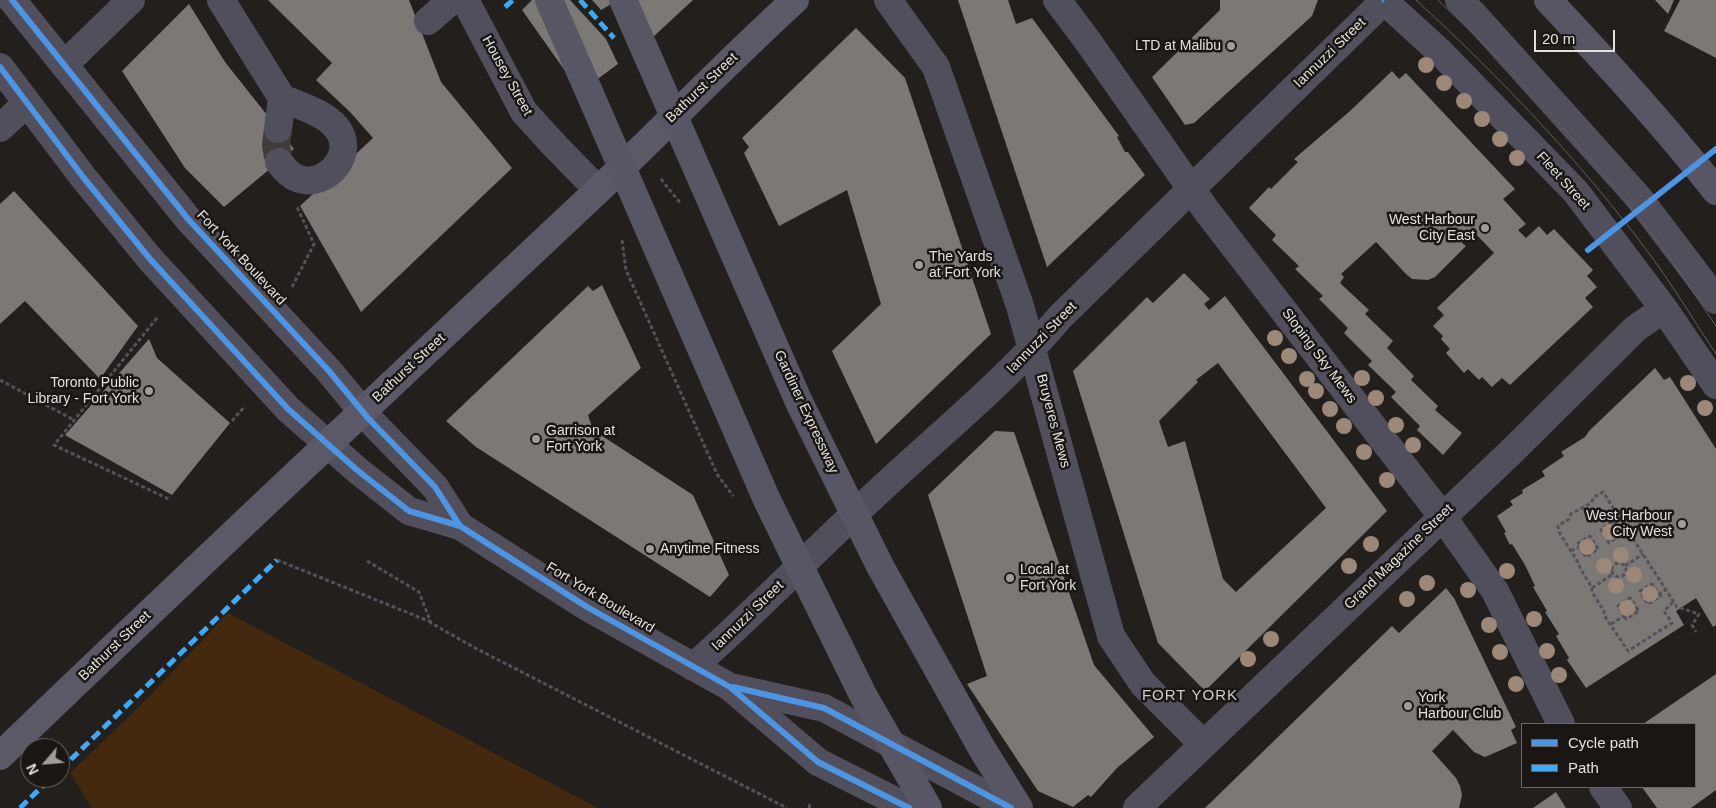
<!DOCTYPE html>
<style>
body{margin:0}
#map{position:relative;width:1716px;height:808px;overflow:hidden;background:#221f1d;font-family:Helvetica,sans-serif}
canvas{display:block}
.legend{position:absolute;left:1521px;top:723px;width:175px;height:65px;box-sizing:border-box;background:#1a1613;border:1px solid #6a6764;margin:0;padding:6px 9px;list-style:none;font-size:15px;color:#e3e0de}
.legend li{display:flex;align-items:center;gap:10px;height:25px}
.legend b{width:25px;border:1px solid #6a6764}
.north{position:absolute;left:20px;top:738px;width:50px;height:50px;box-sizing:border-box;background:#1a1613;border:1px solid #6a6764;border-radius:50%;rotate:243deg;font-size:14px;font-weight:700;line-height:20px;text-align:center;color:#e3e0de}
.north::after{content:'';display:block;margin:auto;width:18px;height:22px;background:#9f9c9a;clip-path:polygon(50% 0,100% 100%,50% 72%,0 100%)}
.scale{position:absolute;left:1534px;top:30px;width:81px;height:22px;box-sizing:border-box;border:2px solid #e3e0de;border-top:0;padding-left:6px;font-size:15px;line-height:18px;white-space:nowrap;color:#e3e0de;-webkit-text-stroke:4px #1a1613;paint-order:stroke}
</style>
<div id="map">
<canvas width="1716" height="808"></canvas>
<ul class="legend">
<li><b style="height:6px;background:#4d94e3"></b>Cycle path</li>
<li><b style="height:6px;background:#3fa9f5"></b>Path</li>
</ul>
<div class="north">N</div>
<div class="scale">20 m</div>
</div>
<script>
const c = document.querySelector('canvas').getContext('2d');
c.lineJoin = 'round';
function fill(path, color) { c.fillStyle = color; c.fill(path, 'evenodd'); }
function stroke(path, color, width, dash) { c.strokeStyle = color; c.lineWidth = width; c.lineCap = dash ? 'butt' : 'round'; c.setLineDash(dash || []); c.stroke(path); }
function drawText(font, color, halo, rows, align = 'center') {
  c.font = font + ' Helvetica,sans-serif'; c.lineWidth = 5; c.setLineDash([]); c.textBaseline = 'middle'; c.strokeStyle = halo; c.fillStyle = color; for (const [text, x, y, turn = 0] of rows) {
    c.save(); c.translate(x, y); c.rotate((+turn || 0) * Math.PI / 180); c.textAlign = isNaN(turn) ? turn : align; if (halo) c.strokeText(text, 0, 0); c.fillText(text, 0, 0); c.restore();
  }
}
fill(new Path2D(`
 M228,613L598,808H92L70,773L143,703Z`), '#45290e');
fill(new Path2D(`
 M268,0H409L441,82L512,168L361,312L300,206L373,138L350,112L316,80L332,63Z
 M532,0H570L606,39L618,64L580,92L522,10Z
 M592,0H693L638,51L613,3L601,10Z
 M958,0H1008L1016,24L1032,18L1119,136L1117,137L1125,152H1128L1145,175L1047,267Z
 M1220,0H1318L1312,16L1194,123L1185,125L1152,77L1220,10Z
 M1655,0H1674L1668,14Z
 M1680,0H1716V58L1664,31Z
 M189,4L225,62L294,149L224,207L185,168L122,71Z
 M856,28L905,78L991,334L876,444L832,351L881,304L847,190L779,226L744,153L749,147L742,138Z
 M1392,71L1399,79L1406,73L1515,189L1503,199L1526,224L1518,230L1526,238L1539,226L1547,235L1554,229L1593,270L1587,276L1597,287L1585,298L1593,307L1510,385L1502,378L1492,387L1482,377L1479,380L1468,369L1464,373L1446,353L1450,349L1441,339L1443,336L1433,326L1444,315L1437,308L1494,253L1474,232L1462,243L1466,246L1435,277L1428,280L1412,279L1406,274L1376,242L1341,274L1344,277L1340,283L1369,310L1365,314L1393,341L1387,348L1414,376L1411,380L1438,406L1435,410L1462,433L1443,455L1417,430L1420,426L1391,397L1396,392L1368,365L1372,361L1344,333L1348,328L1319,299L1323,296L1295,269L1299,266L1272,240L1276,235L1249,208L1269,187L1271,189L1298,162L1294,159L1350,111Z
 M14,191L138,326L100,379L25,301L0,324V204Z
 M1184,273L1210,299L1204,304L1209,310L1225,296L1387,511L1205,691L1158,643L1073,371L1147,297L1153,303ZM1218,363L1326,508L1236,592L1223,579L1185,441L1168,447L1159,421L1198,382L1196,380Z
 M602,285L641,368L588,415L593,430L693,495L729,575L710,597L476,447L446,421L588,286L593,291Z
 M149,339L157,358L230,423L172,495L65,435Z
 M1655,368L1664,380L1670,377L1716,449V625L1713,627L1696,598L1676,611L1684,625L1586,688L1567,660L1569,658L1556,636L1559,634L1545,612L1547,611L1533,587L1535,586L1525,565L1512,544L1510,545L1504,533L1506,532L1497,516L1513,505L1510,501L1523,493L1522,490L1545,476L1542,471L1564,456L1561,452L1585,437L1589,431Z
 M995,431L1014,432L1094,665L1154,737L1117,768L1091,797L1088,795L1073,807L1038,791L967,684L987,676L928,495Z
 M1446,588L1454,598L1516,727L1511,730L1517,743L1485,757L1474,752L1453,730L1432,751L1456,778L1460,786L1462,795L1459,808H1205L1392,626L1399,633Z
 M1716,674V790L1691,808H1657L1642,787H1695V724H1643Z
 M1556,792L1566,808H1533Z`), '#7b7876');
stroke(new Path2D(`
 M278,129L276,145L279,162`), '#3f3c3a', 28, [28, 14]);
stroke(new Path2D(`
 M661,179L681,204
 M622,240L626,270L717,474L733,496
 M292,287L314,244L297,207
 M157,318L54,445L171,500
 M0,380L74,420
 M232,421L245,406
 M1613,524L1620,535L1609,543L1601,529L1612,522L1613,524L1621,519
 M1571,551L1579,547L1577,544L1590,536L1598,549L1586,557L1579,547
 M277,560L431,622
 M367,561L419,592L431,623L477,649L787,808
 M1612 570a7 7 0 1 1 14 0a7 7 0 1 1-14 0Z
 M1625,566L1643,554
 M1592,588L1613,574
 M1659,594L1661,596L1648,604L1640,591L1652,584L1659,594L1665,590
 M1673,602L1664,611L1672,623L1628,651L1604,615V611L1592,592V588L1580,568L1579,564L1559,532L1558,526L1569,519L1571,514L1591,503L1594,497L1603,492L1677,607L1699,614L1692,625L1696,632
 M1611,624L1624,616L1618,606L1630,598L1639,611L1626,619L1624,616
 M809,808L810,803`), '#535159', 3, [4, 2.5]);
stroke(new Path2D(`
 M12,0L188,219L329,371L367,417L435,487L460,526
 M221,0L282,98
 M465,0L524,112L556,147L598,190
 M888,0L936,67L1020,306L1111,636L1143,684L1203,744
 M1057,0L1087,40L1206,210L1442,516L1495,591L1561,724
 M1383,0L1439,51L1576,192L1664,309L1716,385
 M1459,0L1475,16L1638,197L1716,300
 M428,21L452,0
 M64,65L131,0
 M0,67L83,177L150,259L288,409L357,470L409,511L460,526L587,607L730,687L818,762L909,808
 M0,128L27,103
 M278,129L282,98C300,106 323,112 336,127C357,152 328,188 299,179C290,176 284,169 279,162
 M693,667C757,610 817,548 880,490C941,433 1006,381 1060,317L1384,1
 M735,688L824,708L1011,808
 M1603,787L1618,808
 M1137,808L1512,451L1636,328L1664,309`), '#524f5d', 28);
stroke(new Path2D(`
 M0,756C196,567 395,381 593,195C661,131 726,63 795,0`), '#5b5868', 28);
stroke(new Path2D(`
 M1548,0C1606,62 1664,125 1716,191`), '#585564', 28);
stroke(new Path2D(`
 M1416,0C1501,78 1582,163 1651,256C1674,287 1694,321 1716,354
 M1438,0L1508,67L1606,176L1664,249L1716,326
 M0,748L785,0
 M0,765L759,42L809,0`), '#605e63', 1);
stroke(new Path2D(`
 M549,0L767,500L863,695L928,808
 M623,0L799,402L880,566L981,747L1019,808`), '#585564', 28);
stroke(new Path2D(`
 M580,0L614,38
 M1383,0L1384,1
 M505,7L513,0
 M60,770L277,560
 M20,808L51,778`), '#3fa9f5', 5, [10, 5]);
stroke(new Path2D(`
 M12,0L188,219L329,371L367,417L435,487L460,526
 M0,67L83,177L150,259L288,409L357,470L409,511L460,526L587,607L730,687L818,762L909,808
 M1588,250L1716,149
 M733,687L824,708L1011,808`), '#4d94e3', 6);
c.fillStyle = '#9c8878';
for (const [x, y] of [
 [1426,65],
 [1444,83],
 [1464,101],
 [1482,119],
 [1500,139],
 [1517,158],
 [1275,338],
 [1289,356],
 [1362,378],
 [1307,379],
 [1688,383],
 [1316,391],
 [1376,398],
 [1705,408],
 [1330,409],
 [1396,425],
 [1344,426],
 [1413,445],
 [1364,452],
 [1387,480],
 [1610,532],
 [1371,544],
 [1587,547],
 [1621,555],
 [1349,566],
 [1604,566],
 [1507,571],
 [1634,575],
 [1427,583],
 [1616,586],
 [1468,590],
 [1650,594],
 [1407,599],
 [1627,608],
 [1534,619],
 [1489,625],
 [1271,639],
 [1547,651],
 [1500,652],
 [1248,659],
 [1559,675],
 [1516,684]
]) { c.beginPath(); c.arc(x, y, 8, 0, 2 * Math.PI); c.fill(); }
for (const [x, y, r, color] of [
 [1231,46,5,"#9f9c9a"],
 [1485,228,5,"#9f9c9a"],
 [919,265,5,"#9f9c9a"],
 [149,391,5,"#9f9c9a"],
 [536,439,5,"#9f9c9a"],
 [1682,524,5,"#9f9c9a"],
 [650,549,5,"#9f9c9a"],
 [1010,578,5,"#9f9c9a"],
 [1408,706,5,"#9f9c9a"]
]) { const dot = new Path2D(); dot.arc(x, y, r, 0, 2 * Math.PI); c.fillStyle = color; c.fill(dot); stroke(dot, '#1a1613', 2); }
drawText('14px', '#e3e0de', '#1a1613', [
 ["LTD at Malibu",1221,46,"right"],
 ["West Harbour",1475,220,"right"],
 ["City East",1475,236,"right"],
 ["The Yards",929,257],
 ["at Fort York",929,273],
 ["Toronto Public",139,383,"right"],
 ["Library - Fort York",139,399,"right"],
 ["Garrison at",546,431],
 ["Fort York",546,447],
 ["West Harbour",1672,516,"right"],
 ["City West",1672,532,"right"],
 ["Anytime Fitness",660,549],
 ["Local at",1020,570],
 ["Fort York",1020,586],
 ["York",1418,698],
 ["Harbour Club",1418,714]
], 'left');
drawText('14px', '#e3e0de', '#1a1613', [
 ["Iannuzzi Street",1330,53,-44],
 ["Housey Street",507,76,61],
 ["Bathurst Street",702,88,-44],
 ["Fleet Street",1563,181,48],
 ["Fort York Boulevard",241,258,47],
 ["Iannuzzi Street",1042,338,-46],
 ["Sloping Sky Mews",1319,356,53],
 ["Bathurst Street",409,368,-43],
 ["Gardiner Expressway",806,412,65],
 ["Bruyeres Mews",1053,421,75],
 ["Grand Magazine Street",1399,557,-44],
 ["Fort York Boulevard",600,598,31],
 ["Iannuzzi Street",748,616,-44],
 ["Bathurst Street",115,646,-44]
]);
c.letterSpacing = '1px';
drawText('15px', '#d1ccc8', '#1a1613', [
 ["FORT YORK",1190,696]
]);
c.letterSpacing = '0px';
</script>
